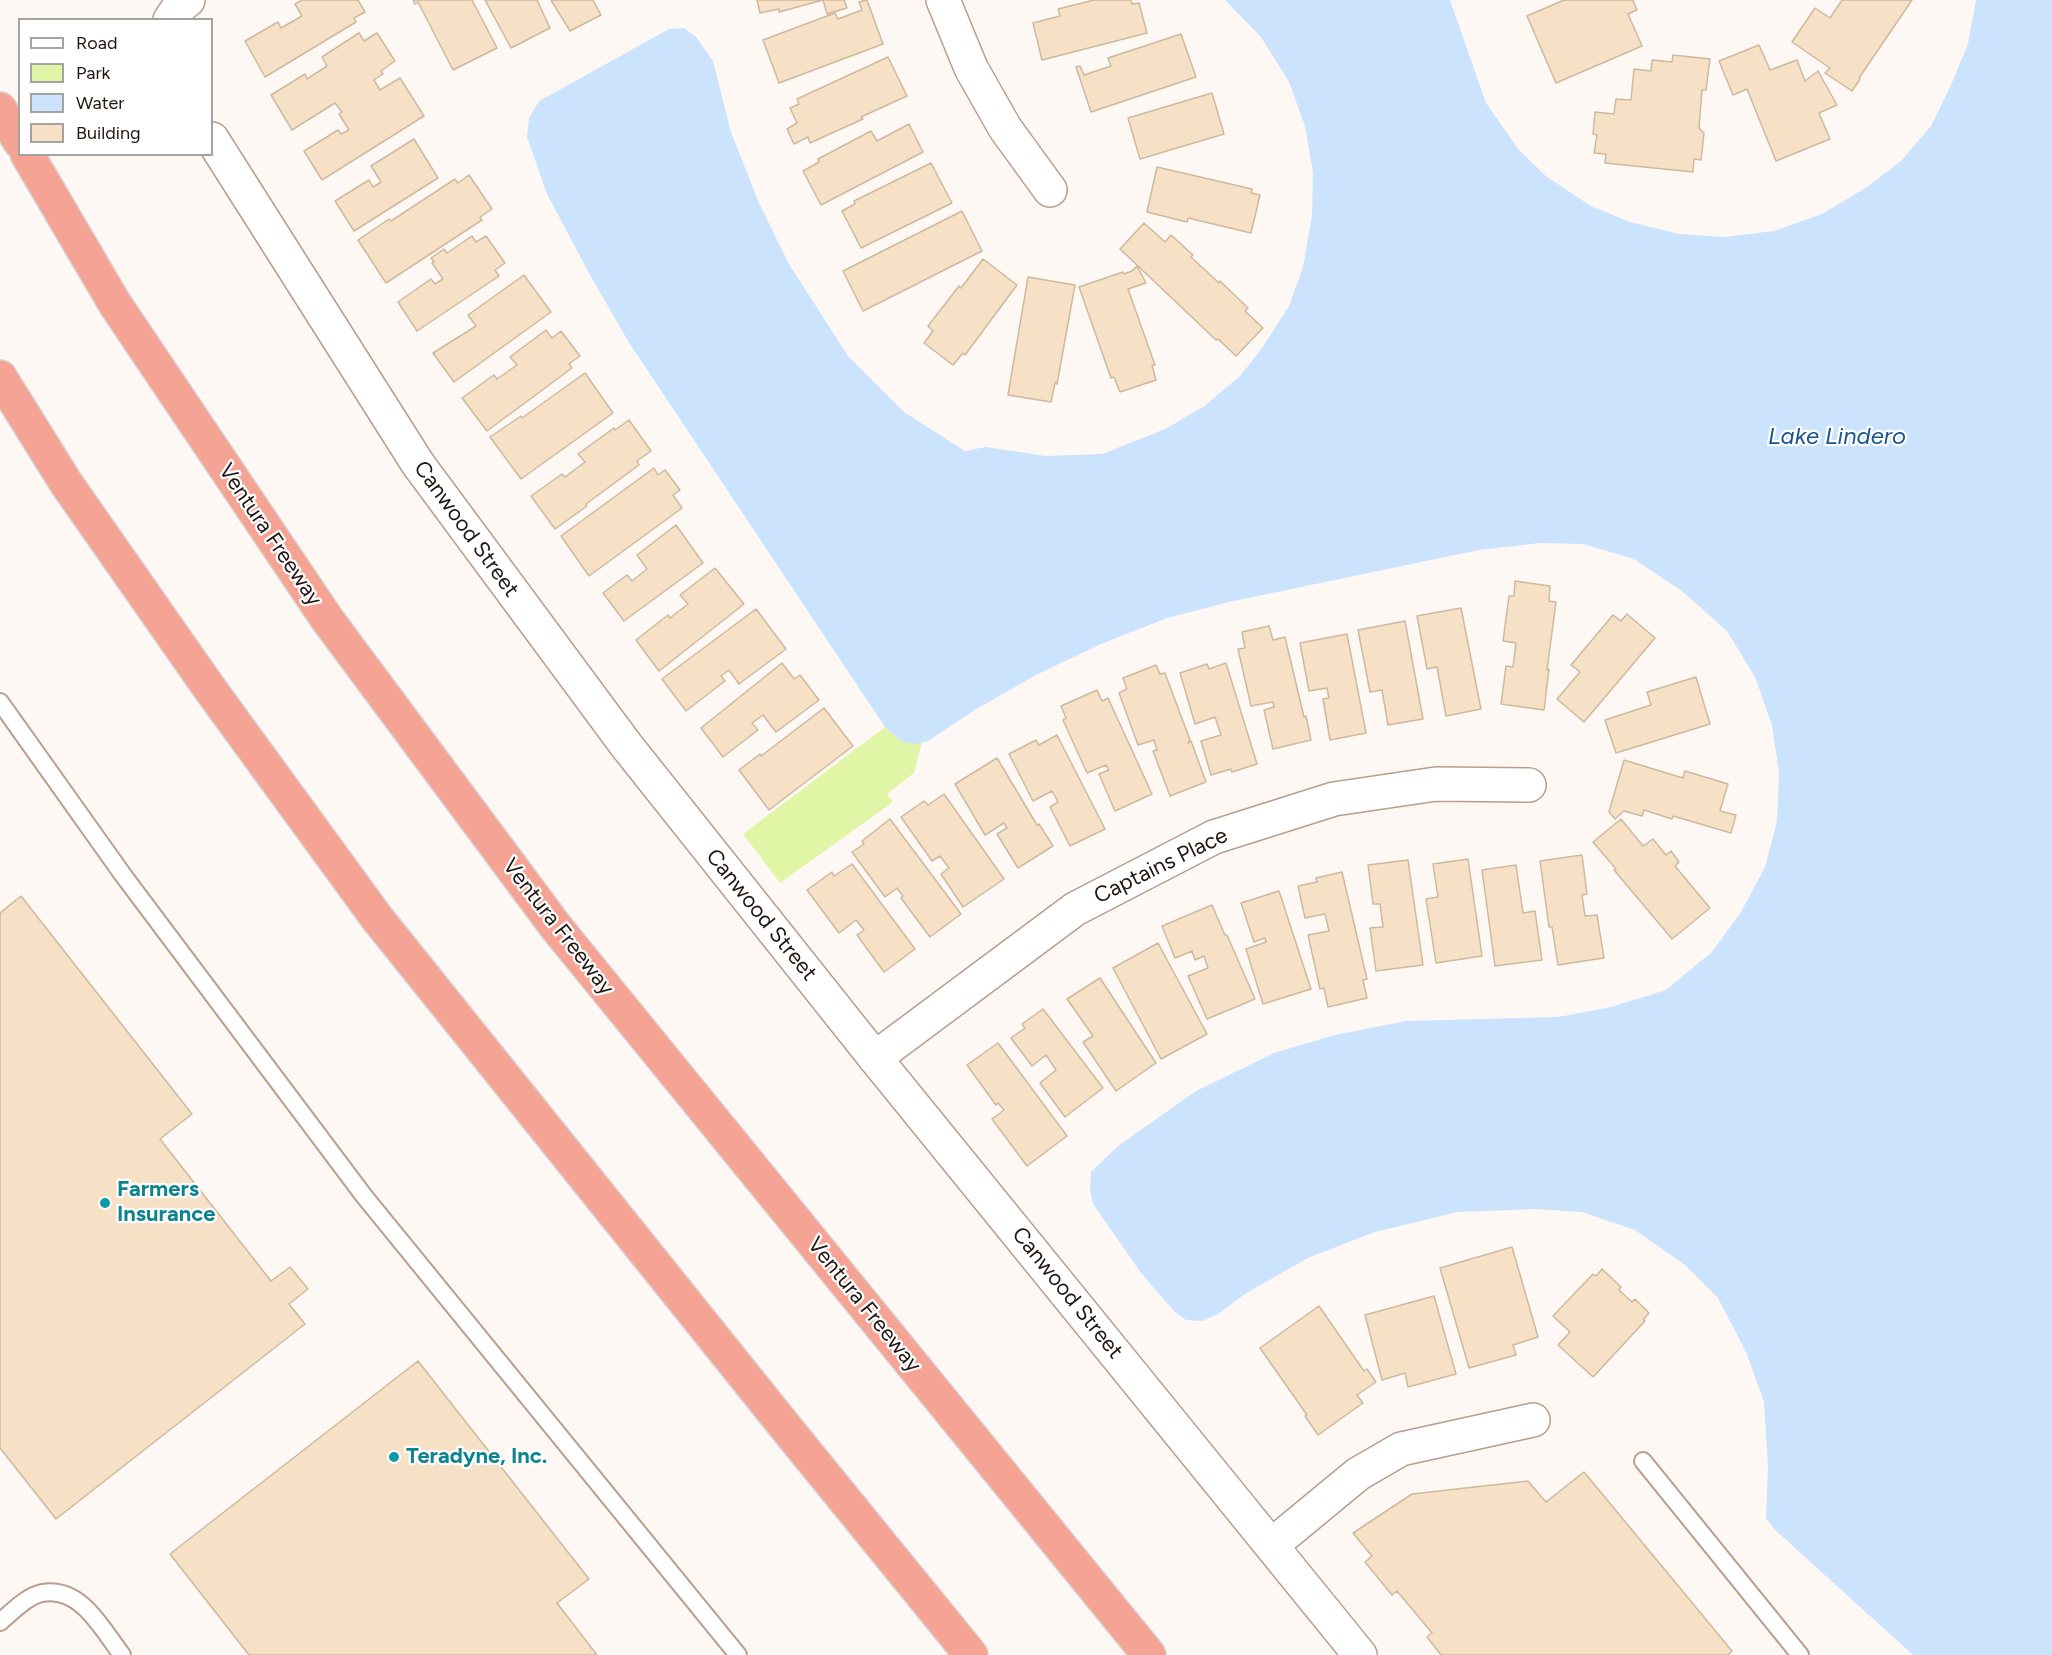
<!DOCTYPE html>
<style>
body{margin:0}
#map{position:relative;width:2052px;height:1655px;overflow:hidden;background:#fef8f4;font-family:Figtree,sans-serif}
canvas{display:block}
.legend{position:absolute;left:18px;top:18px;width:195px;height:138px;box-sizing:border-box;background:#fff;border:2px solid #a6a29f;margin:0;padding:8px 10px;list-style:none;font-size:18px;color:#211610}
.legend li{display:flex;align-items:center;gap:12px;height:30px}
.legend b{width:30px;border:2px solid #a6a29f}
</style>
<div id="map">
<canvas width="2052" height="1655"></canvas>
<ul class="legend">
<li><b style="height:8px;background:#fff"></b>Road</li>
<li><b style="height:16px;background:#e1f5a7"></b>Park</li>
<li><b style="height:16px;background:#cce3fd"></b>Water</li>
<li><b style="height:16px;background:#f6e0c6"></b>Building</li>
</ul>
</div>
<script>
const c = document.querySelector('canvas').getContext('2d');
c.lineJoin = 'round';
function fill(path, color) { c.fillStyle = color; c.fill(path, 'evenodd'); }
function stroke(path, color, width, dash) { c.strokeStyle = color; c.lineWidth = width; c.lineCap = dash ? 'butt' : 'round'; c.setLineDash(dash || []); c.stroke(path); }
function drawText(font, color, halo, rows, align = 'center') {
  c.font = font + ' Figtree,sans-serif'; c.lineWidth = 4.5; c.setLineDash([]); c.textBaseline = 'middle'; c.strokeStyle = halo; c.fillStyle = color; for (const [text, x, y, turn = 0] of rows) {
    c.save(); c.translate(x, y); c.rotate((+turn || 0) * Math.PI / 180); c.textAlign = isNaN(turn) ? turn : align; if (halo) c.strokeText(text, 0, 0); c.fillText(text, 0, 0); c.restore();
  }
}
fill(new Path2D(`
 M885,727C897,738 905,747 922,742L914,773L887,794L893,802L780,883L743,834Z`), '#e1f5a7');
fill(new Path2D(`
 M1225,0H1450L1486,103L1519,150L1547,177L1591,206L1630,222L1679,234L1724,237L1774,231L1822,214L1867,187L1901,161L1931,126L1951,85L1968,44L1976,0H2052V1655H1913L1774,1529L1766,1518L1768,1467L1764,1402L1746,1352L1718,1298L1685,1265L1635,1230L1582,1212L1536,1209L1458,1212L1375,1232L1310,1257L1248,1292L1218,1314L1202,1321L1186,1320L1174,1311L1141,1273L1093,1204L1090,1189L1091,1172L1118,1146L1196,1091L1274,1053L1335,1035L1406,1021L1558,1017L1611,1007L1666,990L1712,952L1741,912L1765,867L1777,821L1779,773L1772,725L1755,677L1727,631L1682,591L1634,559L1583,544L1540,543L1479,550L1229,602L1167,618L1101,644L1038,674L978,708L928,741L915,744L902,742L885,727L628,341L590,275L547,194L527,137L529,118L539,101L669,29L684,28L696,37L713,61L731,132L759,203L789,264L848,356L904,412L965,451L986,447L1046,456L1102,454L1165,429L1203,407L1240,376L1262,348L1289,306L1303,267L1312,215L1313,172L1305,126L1289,82L1261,37Z`), '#cce3fd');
const building = new Path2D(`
 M302,0H358L365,12L354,18L356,22L265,77L245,41L278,22L281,28L302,16L295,4Z
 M413,0H472L497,48L453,70L418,2L415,4Z
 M485,0H537L550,28L511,48Z
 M551,0H593L601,15L570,31Z
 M757,0H844L847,8L827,14L823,0L779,12V9L760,13Z
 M867,0L883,44L779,83L763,40L835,13L838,19L862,10L859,2Z
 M1094,0H1131L1132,4L1139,3L1147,33L1042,60L1033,23L1060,16L1058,9Z
 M1564,0H1633L1637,10L1628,14L1642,46L1556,83L1527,16Z
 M1842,0H1912L1859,78L1860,79L1852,91L1825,73L1830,68L1792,42L1815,8L1830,18Z
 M359,33L364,41L377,33L395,61L381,71L383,74L374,80L380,90L400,78L424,116L322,180L304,151L338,130L341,134L349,130L339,114L342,112L335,103L292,130L271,95L305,74L307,79L327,66L322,57Z
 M1181,34L1196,77L1091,112L1076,67L1080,66L1084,75L1111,66L1108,58Z
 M1759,45L1770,70L1797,60L1805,81L1818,71L1837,105L1819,113L1830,139L1776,161L1747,89L1733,95L1719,61Z
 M1673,55L1710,59L1706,90H1702L1699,128L1704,133L1701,160L1694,159L1693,172L1605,163L1606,154L1594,153L1597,135L1593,134L1595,112L1614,114L1616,99L1631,100L1634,69L1651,71L1652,60L1672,62Z
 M888,57L907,96L861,117L863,119L810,143L808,137L794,144L787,129L797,123L790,108L799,104L797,99Z
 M1212,93L1224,134L1140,159L1128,118Z
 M909,124L923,152L821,205L803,171L819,162L818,159L871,131L877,141Z
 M414,139L438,178L354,231L335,201L369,180L373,187L381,182L371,166Z
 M931,163L952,203L861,248L842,211L855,204L854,201Z
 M1157,167L1252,189L1251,193L1260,195L1251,233L1188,218L1187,222L1147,212Z
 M469,175L492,209L480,217L482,220L386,283L358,240L389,219L391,221L455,179L458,183Z
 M962,211L982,251L863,311L843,271Z
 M1144,223L1165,242L1171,235L1193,255L1191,257L1219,283L1220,281L1248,308L1245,311L1263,328L1236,356L1218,339L1216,340L1120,249Z
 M472,236L476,242L486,236L505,263L495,270L499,276L417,331L398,302L431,279L435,284L443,279L432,263L434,262L431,258L444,249L447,253Z
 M983,259L1017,285L965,355L963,353L953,365L924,343L933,331L928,326L959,286L961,288Z
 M1137,266L1146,283L1128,289L1155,365H1152L1156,380L1120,392L1114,377L1111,378L1079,287L1123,272L1124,274L1132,271Z
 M524,275L551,312L454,382L433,353L476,326L468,315Z
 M1028,277L1075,285L1057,384L1055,383L1051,402L1008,395Z
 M546,330L552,338L561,331L580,356L569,364L572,368L487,431L462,398L494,375L497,379L517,365L510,357Z
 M585,373L613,413L521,479L490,437L521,416L522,418Z
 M629,420L651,451L637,461L639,465L586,504L587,506L555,529L531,496L562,474L565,477L585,462L578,454L614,428L615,430Z
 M654,468L658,475L665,470L680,490L673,495L682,508L589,576L561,536Z
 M676,525L703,563L624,621L603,593L627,575L632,581L647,569L637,555Z
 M715,568L744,604L659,671L636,640L668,615L670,618L688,604L680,595Z
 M1515,581L1550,586L1549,601L1556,602L1547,670L1549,669L1544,710L1501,704L1506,666L1513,667L1516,643L1503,641L1509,596H1514Z
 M1461,608L1481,709L1446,716L1437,667L1427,669L1417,616Z
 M756,609L786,649L739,684L729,670L721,676L725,681L686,711L662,679Z
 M1627,614L1655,638L1584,722L1557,699L1580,672L1571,665L1613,615L1621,621Z
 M1405,621L1423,719L1388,725L1382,690L1370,692L1358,630Z
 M1269,626L1273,640L1285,637L1304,717L1306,716L1311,740L1273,749L1264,710L1274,707L1273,702L1251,706L1238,649L1245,648L1242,632Z
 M1347,634L1366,733L1330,740L1323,699L1329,698L1327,688L1309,691L1300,643Z
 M782,663L794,679L800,675L819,700L776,732L763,715L752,723L758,730L723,757L701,728Z
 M1226,663L1257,764L1232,772L1231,769L1211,775L1201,741L1221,735L1215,717L1195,724L1180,673L1207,664L1209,669Z
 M1156,665L1160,674L1165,673L1190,740L1188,743L1191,741L1206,782L1170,796L1153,751L1157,750L1154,740L1138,745L1119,693L1127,689L1123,678Z
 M1696,677L1710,724L1616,753L1605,720L1651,705L1647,692Z
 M1097,690L1102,701L1108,698L1152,794L1115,811L1099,774L1109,770L1106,765L1087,773L1063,720L1066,718L1061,706Z
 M824,708L853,746L769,810L739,770L760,754L761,756Z
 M1057,735L1105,829L1070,846L1050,807L1058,802L1052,791L1033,801L1009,754L1036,740L1039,745Z
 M997,758L1037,825L1039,824L1053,846L1018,868L997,834L1007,828L1004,823L985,835L955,784Z
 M1624,760L1683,778L1685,771L1728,784L1720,811L1736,815L1731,833L1673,816L1672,819L1644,810L1642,816L1624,811L1615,819L1609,812Z
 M944,794L1004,879L963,907L941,874L949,868L940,856L932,861L901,817L924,801L928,805Z
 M890,819L961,914L930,937L901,898L903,896L897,888L885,897L852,852L864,844L862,841Z
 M1621,819L1643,846L1653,839L1666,855L1671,851L1679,862L1675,866L1710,908L1672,939L1614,870L1616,869L1593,842Z
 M1582,855L1587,894L1582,895L1585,916L1597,915L1604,958L1558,965L1552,927H1549L1540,861Z
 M1468,859L1482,956L1436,963L1426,899L1438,897L1433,864Z
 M1408,860L1423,965L1376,971L1370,928L1383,927L1380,904H1373L1368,865Z
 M852,864L915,949L884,972L857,935L864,930L856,920L839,933L807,890L832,872L834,876Z
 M1516,865L1523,913L1535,911L1542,960L1495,966L1482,870Z
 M1342,872L1367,979L1363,980L1367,998L1328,1007L1324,988L1320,989L1308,935L1329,931L1325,914L1305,918L1298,886L1317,882L1316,878Z
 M1279,891L1311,989L1263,1004L1246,949L1266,942L1265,938L1254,942L1241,903Z
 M21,896L192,1114L160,1139L271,1281L290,1267L308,1289L289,1304L305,1324L56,1519L0,1448V913Z
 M1212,905L1225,935H1227L1255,999L1207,1019L1188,976L1208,968L1204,956L1195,960L1192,951L1175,958L1162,926Z
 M1158,943L1207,1034L1161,1059L1113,968Z
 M1100,978L1156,1063L1116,1091L1083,1042L1093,1036L1067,999Z
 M1043,1009L1103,1088L1065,1117L1040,1083L1056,1070L1046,1055L1032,1066L1011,1038L1025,1028L1022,1024Z
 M998,1043L1067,1136L1027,1166L992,1119L1004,1110L998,1103L996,1105L967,1065Z
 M1512,1247L1538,1337L1513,1345L1516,1355L1469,1368L1440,1268Z
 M1602,1269L1621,1287L1619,1290L1632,1302L1635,1299L1649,1313L1643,1320L1645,1321L1593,1377L1558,1345L1570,1332L1553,1316L1593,1274L1596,1276Z
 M1434,1296L1456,1374L1408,1387L1405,1373L1382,1380L1365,1315Z
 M1319,1306L1364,1371L1367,1369L1376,1382L1357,1395L1363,1403L1318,1435L1305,1416L1307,1415L1260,1348Z
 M418,1361L589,1579L557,1603L597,1655H249L170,1554Z
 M1584,1472L1732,1651L1728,1655H1441L1427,1637L1432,1633L1397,1591L1392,1595L1365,1562L1372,1556L1353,1533L1412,1494L1528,1481L1546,1502Z`);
fill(building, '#f6e0c6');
stroke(building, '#ceb99f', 1.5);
const lane = new Path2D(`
 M0,702L123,875L364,1196L738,1655
 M1643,1461L1800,1655
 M0,1622C12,1612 27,1596 42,1593C81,1586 102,1629 122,1655`);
const street = new Path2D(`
 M943,0L971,68L1005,128L1050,190
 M170,20L178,8L188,0
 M875,1058L1075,909L1214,837L1334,799L1436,784L1529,785
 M1272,1545L1358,1474L1401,1449L1533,1420`);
const secondary = new Path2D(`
 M212,139L418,464L626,745L875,1058L1360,1655`);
const highway = new Path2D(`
 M0,109L20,142
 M27,154L115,304L327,619L556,927L1149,1655
 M0,377L66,483L210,689L377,918L787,1429L971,1655`);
stroke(lane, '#ba9d8c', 20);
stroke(street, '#ba9d8c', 36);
stroke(secondary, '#ba9d8c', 36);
stroke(highway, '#d7d5d4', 36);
stroke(lane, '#fff', 16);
stroke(street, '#fff', 33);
stroke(secondary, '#fff', 33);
stroke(highway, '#f5a395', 33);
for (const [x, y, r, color] of [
 [105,1203,6,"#0f9aa8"],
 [394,1457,6,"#0f9aa8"]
]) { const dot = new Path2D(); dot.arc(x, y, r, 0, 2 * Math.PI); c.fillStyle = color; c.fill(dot); stroke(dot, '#fff', 2); }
drawText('22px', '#211610', '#fff', [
 ["Canwood Street",466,529,54],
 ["Ventura Freeway",270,535,56],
 ["Captains Place",1161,866,-26],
 ["Canwood Street",761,915,51],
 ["Ventura Freeway",558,927,52],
 ["Canwood Street",1067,1293,51],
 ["Ventura Freeway",864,1305,51]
]);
drawText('bold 22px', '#0d838f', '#fff', [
 ["Farmers",117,1190],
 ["Insurance",117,1215],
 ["Teradyne, Inc.",406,1457]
], 'left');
drawText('italic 24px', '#1a548e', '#fff', [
 ["Lake Lindero",1837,437]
]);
</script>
